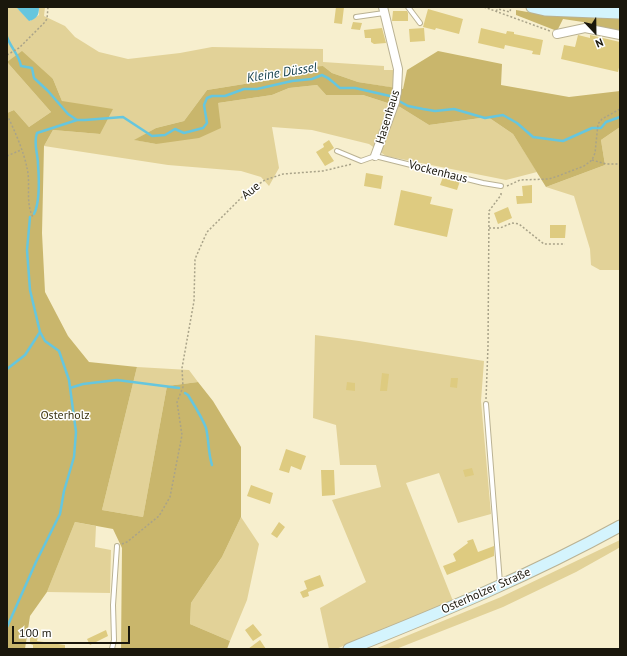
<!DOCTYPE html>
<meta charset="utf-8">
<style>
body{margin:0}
#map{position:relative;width:627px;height:656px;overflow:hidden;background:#f7efce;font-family:"PT Sans",sans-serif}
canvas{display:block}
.frame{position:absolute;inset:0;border:8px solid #1a170c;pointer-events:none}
.north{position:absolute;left:575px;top:12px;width:40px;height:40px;-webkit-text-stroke:3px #fff;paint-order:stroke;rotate:158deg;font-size:11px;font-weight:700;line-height:16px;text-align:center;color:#1a170c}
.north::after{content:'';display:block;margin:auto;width:14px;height:18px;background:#1a170c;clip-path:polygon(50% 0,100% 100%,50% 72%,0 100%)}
.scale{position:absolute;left:12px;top:626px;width:118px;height:18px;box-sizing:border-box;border:2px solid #1a170c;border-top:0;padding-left:5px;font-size:12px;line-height:14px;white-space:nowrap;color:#1a170c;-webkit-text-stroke:3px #fff;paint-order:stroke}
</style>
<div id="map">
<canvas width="627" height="656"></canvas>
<div class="frame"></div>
<div class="north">N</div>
<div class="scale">100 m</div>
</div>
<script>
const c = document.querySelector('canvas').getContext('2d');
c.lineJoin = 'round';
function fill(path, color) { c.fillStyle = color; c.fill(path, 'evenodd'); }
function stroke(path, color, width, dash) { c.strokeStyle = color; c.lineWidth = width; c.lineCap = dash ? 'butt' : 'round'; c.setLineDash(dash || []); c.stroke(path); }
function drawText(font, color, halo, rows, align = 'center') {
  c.font = font + ' "PT Sans",sans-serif'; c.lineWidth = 3; c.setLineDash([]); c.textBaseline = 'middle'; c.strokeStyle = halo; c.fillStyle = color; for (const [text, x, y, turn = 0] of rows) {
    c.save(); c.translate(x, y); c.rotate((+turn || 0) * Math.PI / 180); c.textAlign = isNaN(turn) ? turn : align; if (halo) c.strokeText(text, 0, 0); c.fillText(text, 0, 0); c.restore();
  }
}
fill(new Path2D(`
 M7,7H16L30,21L39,15V7H45L44,16L65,26L75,37L99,52L128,59L180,53L212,47L323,49V62L384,66V70H395V88L358,82L332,73L323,66L304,67L294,76L207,90L184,121L156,128L135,140L156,144L218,103L272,95L289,88L317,85L326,95H363L400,107L429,125L488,117L513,134L537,172L506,180L386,156L369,144L312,130L272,127L279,168L269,186L261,177L241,171L168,165L44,146L53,130L100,134L62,101L53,79L7,62Z
 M7,62L51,112L29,127L14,110L7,113Z
 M620,127V270H600L591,265L590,249L574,196L546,187L605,165L601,140Z
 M315,335L359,341L484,361L481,401L491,514L458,523L439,473L406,483L453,601L336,649H329L320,608L366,582L332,500L381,487L376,465H340L336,425L313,418Z
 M137,367L189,370L198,382L167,386L143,517L102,510Z
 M241,517L259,544L247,600L230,641L190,624L191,603L222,557Z
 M75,522L96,526L95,547L111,550L110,593L47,592Z
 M620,540V547L617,549L576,572L503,607L396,649H375L501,597Z`), '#e2d298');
fill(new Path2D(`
 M516,10L545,15L620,19V32L583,22L563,19L557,31L516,15Z
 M22,51L53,79L62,101L113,109L100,134L53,130L44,146L42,233L45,292L68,336L89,362L137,367L102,510L143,517L167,386L198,382L213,401L241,447V517L222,557L191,603L190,624L230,641L227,649H121L122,548L113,529L75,522L47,592L30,616L25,649H7V113L14,110L29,127L51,112L7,62Z
 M438,51L502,64L501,85L569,97L620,91V127L601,140L605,165L546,187L513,134L488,117L429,125L400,107L363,95H326L317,85L289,88L272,95L218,103L221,128L199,138L156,144L134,140L156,128L184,121L207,90L294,76L304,67L323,66L332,73L358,82L403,89L407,70Z`), '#c9b66c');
fill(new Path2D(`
 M16,7H39C39,15 37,19 29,21Z`), '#66c6de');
stroke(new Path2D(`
 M7,37C11,48 19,55 21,66L32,68L34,78L48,91L68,114L77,120H85L123,117L152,136L165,135L175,129L184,133L203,128L207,123L204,105L207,98L212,96H225L244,89H257L292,81L312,79L322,75C332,79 332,82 340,88H355L390,96L408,106L423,109L435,111L454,109L485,118L503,115L517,123L533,137L563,141L592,128H601L606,122L620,117
 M34,214C40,202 39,177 38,164C38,154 33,143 37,133L77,120
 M7,369L25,355L40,332
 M70,388L83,384L117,380L179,388
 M185,393L188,395C194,405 202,417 206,428C209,440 208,453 212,465
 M7,627L36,562L60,514L64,491L74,457L76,432L69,380L59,351L45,341L40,332L30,290L27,250L30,217`), '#66c6de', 2.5);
fill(new Path2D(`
 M336,7H344L342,24L334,23Z
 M428,9L463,19L459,34L436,28L435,30L423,27Z
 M393,11H407L408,13V21H392Z
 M353,22L362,23L360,30L351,29Z
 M382,28L386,43L374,44L371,42V38H365L364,30Z
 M424,28L425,41L410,42L409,29Z
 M481,28L506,34L507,31L514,32V34L543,40L540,55L532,54L533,51L505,45L504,49L478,43Z
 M578,35L590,38V35L620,42V63L618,72L561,59L564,45L575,47Z
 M329,140L334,148L328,152L334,161L325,166L316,152L324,147L323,144Z
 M366,173L383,176L381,189L364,186Z
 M443,177L460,181L457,190L440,185Z
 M532,185V203L517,204L516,196H523L522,186Z
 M401,190L432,197L430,204L453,209L447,237L394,225Z
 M508,207L512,218L498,224L494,213Z
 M550,225H566L565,238H550Z
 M382,373L389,374L387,391H380Z
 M451,378H458L457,388L450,387Z
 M347,382L355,383V391L346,390Z
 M286,449L306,456L301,470L291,466L289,473L279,470Z
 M472,468L474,475L465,477L463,470Z
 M321,470H334L335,495L322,496Z
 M251,485L273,493L270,504L247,496Z
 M279,522L285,527L277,538L271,534Z
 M473,539L478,552L494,546V556L447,575L443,566L456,561L453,554L468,543L467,541Z
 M320,575L324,586L308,592L309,596L303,598L300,592L307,589L304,581Z
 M253,624L262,635L253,641L245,630Z
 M106,630L108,636L90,645L87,639Z
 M30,635L38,636L37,641L65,645V649H33V645L30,644Z
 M260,640L266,649H248Z`), '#decb80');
const lane = new Path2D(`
 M408,7L420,23
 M356,17L384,13
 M337,151L361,161L375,156L483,183L501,186
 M486,404L500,583
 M112,649L114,640L113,605L117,546`);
const street = new Path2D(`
 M557,34L585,28L620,35
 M375,156L395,102L397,91L398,69L383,7`);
const secondary = new Path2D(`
 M532,7L545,10L620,13
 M349,649C442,612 533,574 620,526`);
stroke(lane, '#bab293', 6);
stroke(street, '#bab293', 10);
stroke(secondary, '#bab293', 13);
stroke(new Path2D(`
 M484,7L550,31
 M496,11L498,9L510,12L511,7
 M7,55L19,48L44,23L47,19L48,7
 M7,115C14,129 24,152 27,168C31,184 25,203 33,217
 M7,156L21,150
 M592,160L606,164H620
 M507,186L520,180L549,179L558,176L584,166L592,160L595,153L598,124L602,119L620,109
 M489,228H500L512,223L519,224L544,244H565
 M486,399L488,346L489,211L501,195V192
 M122,544L127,542L159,516L170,497L182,435L177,402L183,387L182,368L194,301L195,259L207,232L248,191L265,180L283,174L323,171L352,164`), '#a9a389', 1.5, [2, 2]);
stroke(lane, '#fff', 4);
stroke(street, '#fff', 8);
stroke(secondary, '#d4f4fd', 11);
drawText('12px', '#1a170c', '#fff', [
 ["Hasenhaus",388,117,-73],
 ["Vockenhaus",438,172,14],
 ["Aue",251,191,-39],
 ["Osterholzer Straße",486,591,-24]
]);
drawText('12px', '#3d3514', '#fff', [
 ["Osterholz",65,416]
]);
drawText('italic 13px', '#17424d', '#fff', [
 ["Kleine Düssel",282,73,-9]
]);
</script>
